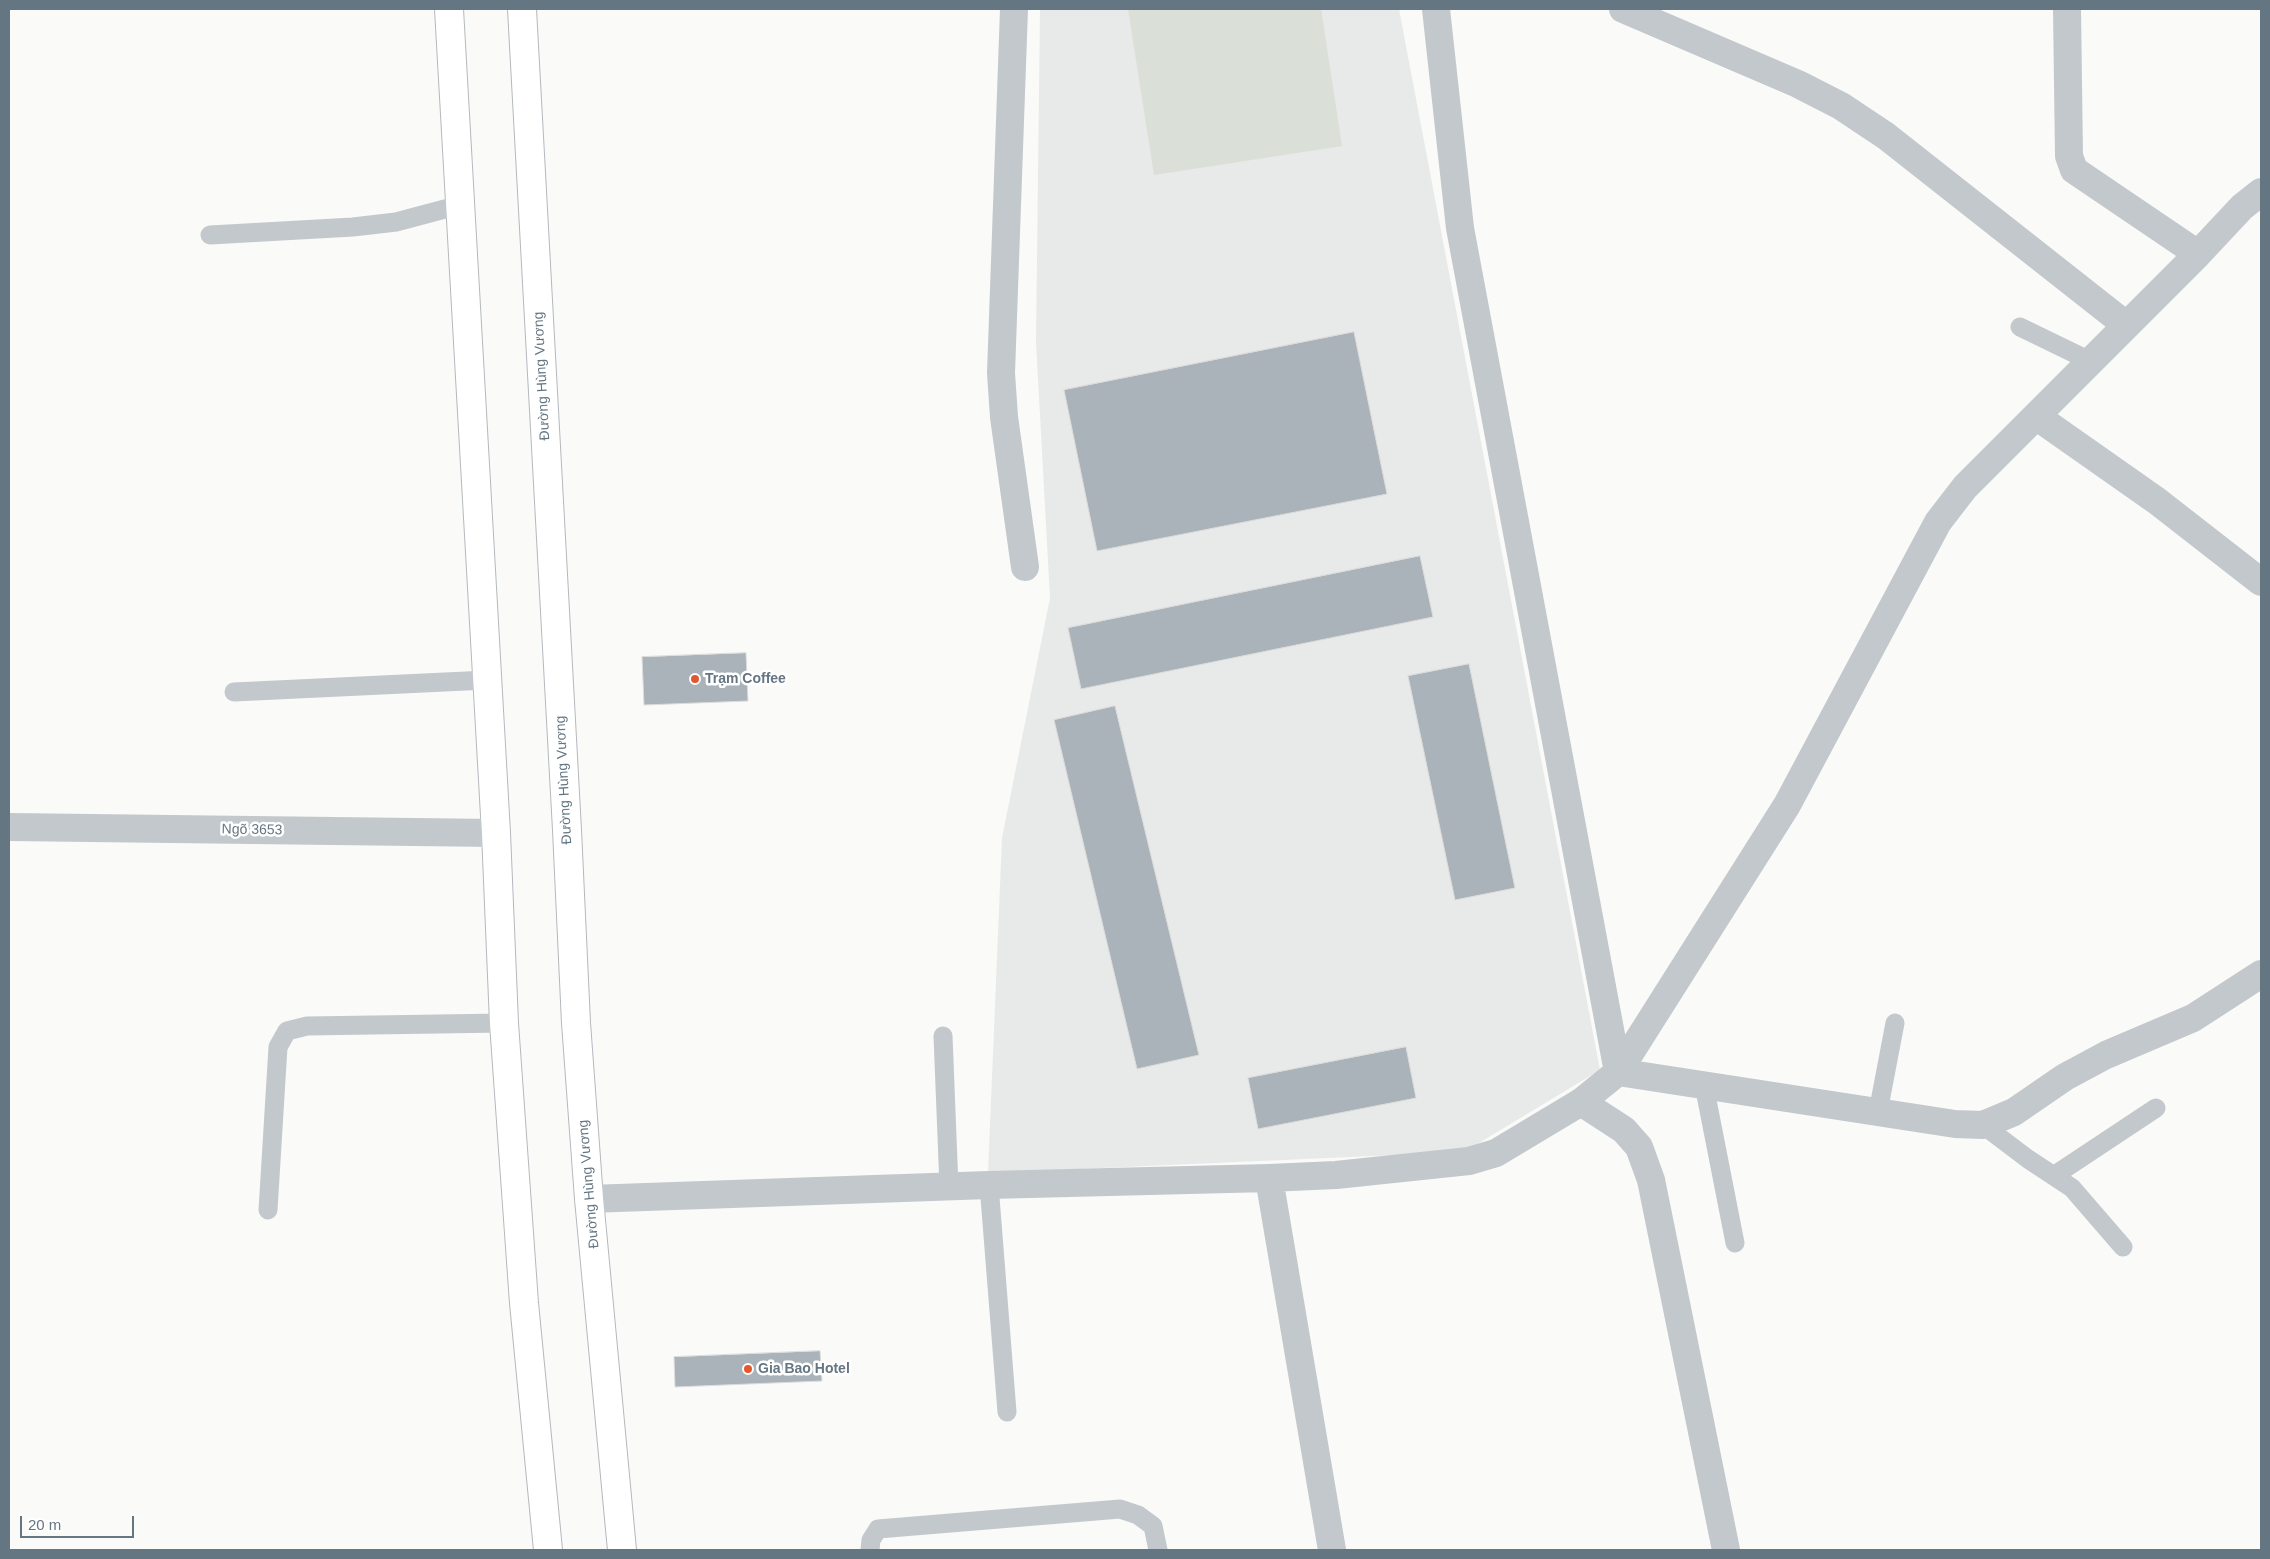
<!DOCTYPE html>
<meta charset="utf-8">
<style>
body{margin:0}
#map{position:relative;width:2270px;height:1559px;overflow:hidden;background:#fafaf8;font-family:Arial,sans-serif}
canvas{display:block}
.frame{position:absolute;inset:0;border:10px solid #657683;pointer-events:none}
.scale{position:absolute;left:20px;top:1516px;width:114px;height:22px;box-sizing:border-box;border:2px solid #657683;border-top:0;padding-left:6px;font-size:15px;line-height:18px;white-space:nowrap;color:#657683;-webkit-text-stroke:4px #fff;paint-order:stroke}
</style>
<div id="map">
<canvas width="2270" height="1559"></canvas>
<div class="frame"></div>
<div class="scale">20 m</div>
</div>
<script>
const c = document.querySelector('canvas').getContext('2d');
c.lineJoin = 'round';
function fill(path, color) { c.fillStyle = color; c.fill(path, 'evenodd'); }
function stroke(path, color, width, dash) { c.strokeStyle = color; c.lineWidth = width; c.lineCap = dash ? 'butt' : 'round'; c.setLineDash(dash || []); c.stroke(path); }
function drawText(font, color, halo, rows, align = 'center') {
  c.font = font + ' Arial,sans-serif'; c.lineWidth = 5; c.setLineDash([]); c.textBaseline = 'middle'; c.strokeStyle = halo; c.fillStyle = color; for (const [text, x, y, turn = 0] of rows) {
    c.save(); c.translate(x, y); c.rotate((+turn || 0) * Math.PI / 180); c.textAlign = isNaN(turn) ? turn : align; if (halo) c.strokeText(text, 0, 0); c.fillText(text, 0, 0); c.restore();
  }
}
fill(new Path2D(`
 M1040,9H1399L1600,1070L1464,1152L988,1173L1002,838L1050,598L1036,342Z`), '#e8e9e9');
fill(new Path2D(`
 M1128,9H1321L1342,146L1154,175Z`), '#dadfd7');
const building = new Path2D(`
 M1354,332L1387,494L1097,551L1064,390Z
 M1420,556L1433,617L1081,689L1068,628Z
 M746,653L748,701L644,705L642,657Z
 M1469,664L1515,888L1455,900L1408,676Z
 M1115,706L1199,1055L1137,1069L1054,720Z
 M1406,1047L1416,1098L1258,1129L1248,1078Z
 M820,1351L822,1381L675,1387L674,1357Z`);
fill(building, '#aab3b9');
stroke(building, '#dcdcda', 1);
const trunk = new Path2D(`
 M449,9L496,833L504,1023L524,1303L548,1550
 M522,9L567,830L576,1023L589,1199L622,1550`);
stroke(trunk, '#b4b9bd', 30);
stroke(new Path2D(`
 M210,235L353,227L396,222L460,205
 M2020,327L2090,361
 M234,692L487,680
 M943,1036L949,1187
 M1704,1085L1735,1243
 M1878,1112L1895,1023
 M1983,1125L2028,1159L2072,1188L2123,1247
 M2055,1175L2156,1108
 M989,1185L1007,1412
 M268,1210L278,1047L287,1031L307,1026L504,1023
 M870,1550L871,1540L878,1529L1120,1509L1138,1515L1153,1526L1158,1550`), '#c3c8cc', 19);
stroke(new Path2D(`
 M1014,9L1001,373L1004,417L1025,567
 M1436,9L1460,228L1618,1072L1955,1124L1983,1125L2014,1112L2065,1077L2106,1055L2193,1018L2261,974
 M1623,9L1798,84L1841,106L1886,136L2126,325
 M2067,9L2069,156L2074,170L2198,254
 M2036,416L2157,501L2261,582
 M9,827L496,833
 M1581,1102L1624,1130L1639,1147L1651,1180L1726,1550
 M1269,1178L1332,1550
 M589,1199L989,1185L1269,1178L1336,1175L1469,1161L1496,1153L1581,1102L1618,1072L1787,805L1938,522L1965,487L2198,254L2242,207L2261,192`), '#c3c8cc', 28);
stroke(trunk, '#fff', 28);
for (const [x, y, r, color] of [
 [695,679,5,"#e4572e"],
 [748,1369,5,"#e4572e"]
]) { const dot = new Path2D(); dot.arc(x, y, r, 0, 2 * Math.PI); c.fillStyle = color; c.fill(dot); stroke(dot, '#fff', 2); }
drawText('14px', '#657683', '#fff', [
 ["Đường Hùng Vương",542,376,-93],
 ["Đường Hùng Vương",564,780,-93],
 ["Ngõ 3653",252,830,1],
 ["Đường Hùng Vương",589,1184,-95]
]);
drawText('bold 14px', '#657683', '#fff', [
 ["Trạm Coffee",705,679],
 ["Gia Bao Hotel",758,1369]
], 'left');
</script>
